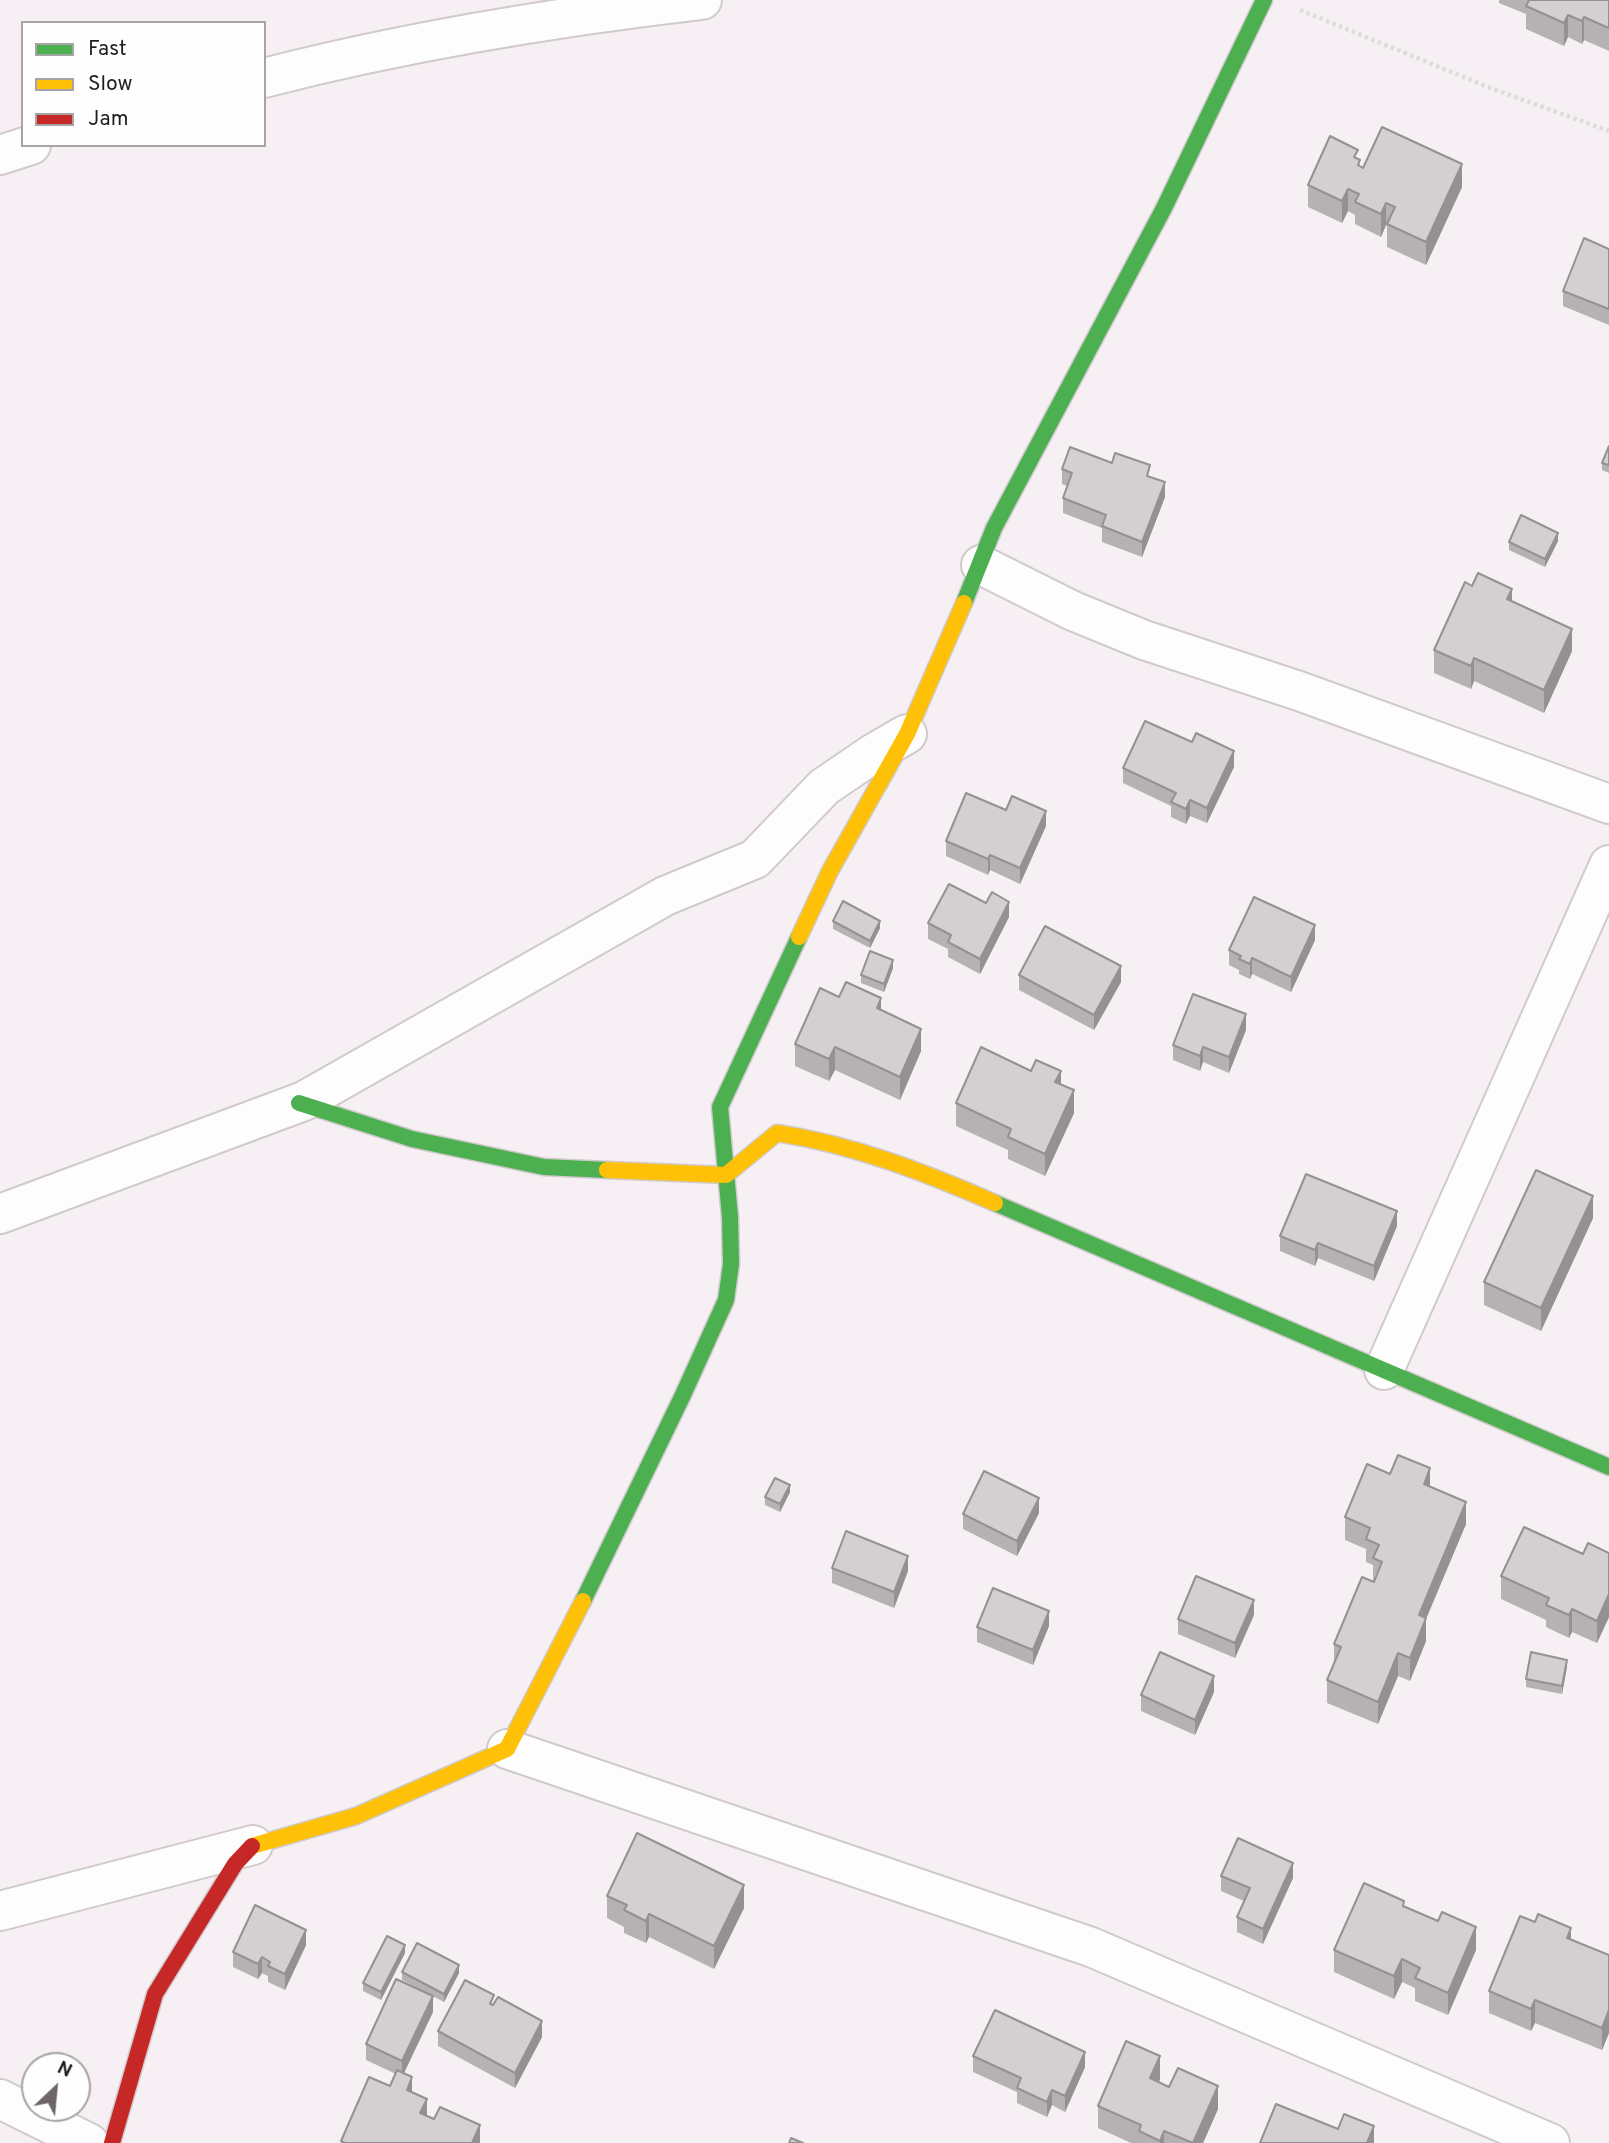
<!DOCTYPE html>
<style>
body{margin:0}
#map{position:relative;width:1609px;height:2143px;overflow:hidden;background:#f6eff3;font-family:Overpass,sans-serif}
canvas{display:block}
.legend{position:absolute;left:21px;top:21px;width:245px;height:126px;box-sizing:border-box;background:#fefefe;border:2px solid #a6a4a5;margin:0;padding:9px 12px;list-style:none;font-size:21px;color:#211c1f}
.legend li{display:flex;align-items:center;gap:14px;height:35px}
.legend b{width:35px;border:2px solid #a6a4a5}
.north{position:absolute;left:21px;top:2052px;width:70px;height:70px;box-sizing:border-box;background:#fefefe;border:2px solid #a6a4a5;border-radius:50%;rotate:26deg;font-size:19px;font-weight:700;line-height:28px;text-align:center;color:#211c1f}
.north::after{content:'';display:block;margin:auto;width:24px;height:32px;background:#6c6669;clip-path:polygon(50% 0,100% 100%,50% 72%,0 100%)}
</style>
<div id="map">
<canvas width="1609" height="2143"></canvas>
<ul class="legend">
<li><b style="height:9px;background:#4caf50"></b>Fast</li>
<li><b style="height:9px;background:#ffc107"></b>Slow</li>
<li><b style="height:9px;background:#c62828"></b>Jam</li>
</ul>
<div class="north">N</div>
</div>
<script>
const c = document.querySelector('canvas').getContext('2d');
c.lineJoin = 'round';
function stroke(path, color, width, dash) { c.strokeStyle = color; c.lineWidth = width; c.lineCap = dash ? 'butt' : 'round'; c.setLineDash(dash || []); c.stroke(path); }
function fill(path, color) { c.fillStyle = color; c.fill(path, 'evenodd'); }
const street = new Path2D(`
 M264,78C408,41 555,17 702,0
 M0,155L31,145
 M981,565L1073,611L1144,640L1299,691L1609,804
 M0,1214L304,1101L665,896L755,859L824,787L874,753L907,734
 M1384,1370L1609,865
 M507,1749L1091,1947L1550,2143
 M0,1911L253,1845
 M0,2099L89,2143`);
const fast = new Path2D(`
 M964,603L994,528L1164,208L1264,0
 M299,1103L412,1139L544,1167L607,1170
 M995,1203L1609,1467
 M583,1601L682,1397L726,1300L731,1264L730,1217L720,1107L799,937`);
const slow = new Path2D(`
 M799,937L830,871L907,734L964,603
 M607,1170L726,1175L777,1133C854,1145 924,1172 995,1203
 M252,1846L356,1816L507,1749L583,1601`);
const jam = new Path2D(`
 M112,2143L155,1994L235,1864L252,1846`);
stroke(street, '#d0cacd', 42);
stroke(fast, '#d0cacd', 19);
stroke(slow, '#d0cacd', 19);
stroke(jam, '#d0cacd', 19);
stroke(new Path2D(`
 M1300,10L1493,89L1609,131`), '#dddbdc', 4.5, [3.5, 3.5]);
stroke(street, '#fefdfd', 38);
stroke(fast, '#4caf50', 16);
stroke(slow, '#ffc107', 16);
stroke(jam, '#c62828', 16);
fill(new Path2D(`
 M1499,0H1609V51L1584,40L1582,44L1568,37L1564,46L1526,29V14L1499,3Z
 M1358,159L1360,167L1462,187L1426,265L1387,247V226L1386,225L1381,237L1355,224V215L1348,211L1342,223L1308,207V185Z
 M1609,249V325L1563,306V291Z
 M1609,446V473L1602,470V463Z
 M1062,469L1150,477L1165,497L1142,557L1102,542V528L1063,513V498L1067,486L1062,484Z
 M1558,541L1545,567L1509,550V542Z
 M1472,586L1512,601L1572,651L1544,713L1474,681L1471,689L1434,673V650Z
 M1234,767L1207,823L1190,816L1186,824L1171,817V806L1123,783V768Z
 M1006,810L1046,826L1020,884L990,870L988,875L946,856V841Z
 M1009,917L980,974L948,957V949L928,939V923Z
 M833,921L880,928L870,948L833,929Z
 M1315,940L1291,992L1252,974L1250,979L1239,974V970L1229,965V950Z
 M893,968L884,992L861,983V975Z
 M1019,975L1121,982L1094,1030L1019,990Z
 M839,997L881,1010L921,1051L900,1100L835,1070L829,1081L795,1066V1044Z
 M1246,1030L1229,1073L1203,1062L1200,1071L1173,1060V1045Z
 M1061,1084L1074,1113L1045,1176L1008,1159V1150L956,1126V1103Z
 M1593,1218L1541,1331L1484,1305V1282Z
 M1397,1226L1374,1281L1318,1258L1315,1266L1280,1251V1236Z
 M1390,1474L1430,1486L1466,1524L1426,1619V1641L1410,1681L1398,1676L1378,1724L1327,1703V1680L1334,1663V1644L1374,1581H1373V1565L1366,1562V1549L1345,1540V1517Z
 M790,1492L780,1512L765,1505V1497Z
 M1039,1513L1017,1556L963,1529V1514Z
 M1609,1553V1617L1597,1643L1572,1632L1569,1638L1546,1627V1620L1501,1599V1576L1583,1554Z
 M832,1568L908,1571L894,1608L832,1583Z
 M1254,1615L1235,1658L1178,1634V1619Z
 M1049,1626L1033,1665L977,1642V1627Z
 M1567,1667L1562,1694L1526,1687V1679Z
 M1214,1692L1195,1735L1141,1711V1695Z
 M1221,1876L1293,1878L1263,1944L1237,1932V1917L1244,1901L1221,1891Z
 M607,1896L744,1908L714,1969L649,1937L646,1943L624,1933V1927L607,1918Z
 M1571,1939L1609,1955V2033L1602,2050L1535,2023L1531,2031L1489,2013V1991Z
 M306,1945L285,1990L268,1982V1976L262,1973L258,1979L233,1967V1952Z
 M1334,1950H1476L1448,2015L1415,2001V1988L1402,1982L1394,1999L1334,1972Z
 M405,1953L381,2000L363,1991V1983Z
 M402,1972L459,1973L444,2002L402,1980Z
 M494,2003L542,2037L515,2088L438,2046V2031Z
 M433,2012L404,2073L412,2093L427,2116L480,2143H341V2141L390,2086L396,2074L366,2060V2044Z
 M973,2056L1085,2067L1065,2112L1052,2105L1047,2117L1017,2103V2092L973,2072Z
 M1160,2079L1159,2082L1218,2109L1203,2143H1131L1098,2128V2106Z`), '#b6b2b4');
fill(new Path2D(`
 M1568,15V37L1564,46V23Z
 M1584,17V40L1582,44V21Z
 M1462,164V187L1426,265V242Z
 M1348,189V211L1342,223V201Z
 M1386,203V225L1381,237V214Z
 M1165,482V497L1142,557V542Z
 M1558,533V541L1545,567V559Z
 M1512,589V611L1507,599Z
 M1572,629V651L1544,713V690Z
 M1474,658V681L1471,689V666Z
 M1234,751V767L1207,823V808Z
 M1190,800V816L1186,824V809Z
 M1046,811V826L1020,884V868Z
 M990,855V870L988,875V859Z
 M1009,902V917L980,974V959Z
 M880,921V928L870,948V941Z
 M1315,925V940L1291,992V977Z
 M1252,958V974L1250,979V964Z
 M893,960V968L884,992V984Z
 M1121,966V982L1094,1030V1015Z
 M881,998V1021L877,1008Z
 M1246,1014V1030L1229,1073V1057Z
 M921,1029V1051L900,1100V1077Z
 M835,1047V1070L829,1081V1059Z
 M1203,1047V1062L1200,1071V1056Z
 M1061,1071V1094L1055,1082Z
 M1074,1090V1113L1045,1176V1154Z
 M1593,1196V1218L1541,1331V1308Z
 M1397,1211V1226L1374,1281V1266Z
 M1318,1243V1258L1315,1266V1250Z
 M1430,1468V1491L1424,1484Z
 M790,1485V1492L780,1512V1504Z
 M1039,1498V1513L1017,1556V1541Z
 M1466,1502V1524L1426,1619V1641L1410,1681V1658L1419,1615Z
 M908,1556V1571L894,1608V1592Z
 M1609,1594V1617L1597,1643V1621Z
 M1254,1600V1615L1235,1658V1643Z
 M1572,1609V1632L1569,1638V1615Z
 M1049,1611V1626L1033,1665V1650Z
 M1398,1653V1676L1378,1724V1702Z
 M1567,1660V1667L1562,1694V1686Z
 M1214,1676V1692L1195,1735V1720Z
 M1293,1863V1878L1263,1944V1929Z
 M744,1885V1908L714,1969V1946Z
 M649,1914V1937L646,1943V1921Z
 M1476,1927V1950L1448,2015V1993Z
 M1571,1928V1950L1567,1938Z
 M306,1930V1945L285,1990V1974Z
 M405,1945V1953L381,2000V1992Z
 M262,1957V1973L258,1979V1964Z
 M1402,1959V1982L1394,1999V1976Z
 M459,1965V1973L444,2002V1994Z
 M433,1996V2012L402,2077V2061Z
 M1535,2000V2023L1531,2031V2009Z
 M1609,2010V2033L1602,2050V2028Z
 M542,2021V2037L515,2088V2073Z
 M1085,2052V2067L1065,2112V2096Z
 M1160,2056V2079L1150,2101V2078Z
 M412,2077V2100L407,2090Z
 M1218,2086V2109L1203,2143H1193Z
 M1052,2090V2105L1047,2117V2102Z
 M427,2099V2121L420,2113Z
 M480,2125V2143H472Z
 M1374,2126V2143H1367Z
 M1164,2131V2143H1160V2141Z`), '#949192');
const building = new Path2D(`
 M1529,0H1609V28L1584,17L1582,21L1568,15L1564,23L1526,6Z
 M1382,127L1462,164L1426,242L1387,224L1395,207L1386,203L1381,214L1355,202L1359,194L1348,189L1342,201L1308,185L1330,136L1358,150L1354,157L1360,160L1358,165L1363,168Z
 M1584,238L1609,249V309L1563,291Z
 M1609,446V465L1602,463Z
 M1070,447L1112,463L1115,453L1150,465L1147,476L1165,482L1142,542L1102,526L1106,515L1063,498L1072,473L1062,469Z
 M1521,515L1558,533L1545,559L1509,542Z
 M1478,573L1512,589L1507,599L1572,629L1544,690L1474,658L1471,666L1434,650L1465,582L1472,586Z
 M1145,721L1192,742L1196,733L1234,751L1207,808L1190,800L1186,809L1171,802L1176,793L1123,768Z
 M966,793L1006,810L1012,796L1046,811L1020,868L990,855L988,859L946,841Z
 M949,884L986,903L992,892L1009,902L980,959L948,942L951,935L928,923Z
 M1254,897L1315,925L1291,977L1252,958L1250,964L1239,959L1241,956L1229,950Z
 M843,901L880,921L870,941L833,921Z
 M1045,926L1121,966L1094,1015L1019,975Z
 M870,951L893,960L884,984L861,975Z
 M846,982L881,998L877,1008L921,1029L900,1077L835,1047L829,1059L795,1044L820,988L839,997Z
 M1193,994L1246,1014L1229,1057L1203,1047L1200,1056L1173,1045Z
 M981,1047L1031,1071L1036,1060L1061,1071L1055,1082L1074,1090L1045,1154L1008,1137L1011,1129L956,1103Z
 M1536,1170L1593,1196L1541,1308L1484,1282Z
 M1306,1174L1397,1211L1374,1266L1318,1243L1315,1250L1280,1236Z
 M1398,1455L1430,1468L1424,1484L1466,1502L1419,1615L1426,1618L1410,1658L1398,1653L1378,1702L1327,1680L1341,1647L1334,1644L1362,1577L1374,1582L1382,1562L1373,1558L1379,1545L1366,1539L1370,1528L1345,1517L1367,1464L1390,1474Z
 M984,1471L1039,1498L1017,1541L963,1514Z
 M775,1478L790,1485L780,1504L765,1497Z
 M1524,1527L1583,1554L1588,1543L1609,1553V1594L1597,1621L1572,1609L1569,1615L1546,1605L1549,1598L1501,1576Z
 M846,1531L908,1556L894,1592L832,1568Z
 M1196,1576L1254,1600L1235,1643L1178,1619Z
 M993,1588L1049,1611L1033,1650L977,1627Z
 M1160,1652L1214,1676L1195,1720L1141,1695Z
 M1531,1652L1567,1660L1562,1686L1526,1679Z
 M637,1833L744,1885L714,1946L649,1914L646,1921L624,1910L627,1905L607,1896Z
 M1238,1838L1293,1863L1263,1929L1237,1917L1250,1888L1221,1876Z
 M1364,1883L1404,1901L1403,1906L1438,1921L1442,1912L1476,1927L1448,1993L1415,1978L1420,1968L1402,1959L1394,1976L1334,1950Z
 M255,1905L306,1930L285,1974L268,1966L270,1962L262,1957L258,1964L233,1952Z
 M1538,1914L1571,1928L1567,1938L1609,1955V2010L1602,2028L1535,2000L1531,2009L1489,1991L1520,1916L1535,1922Z
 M387,1936L405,1945L381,1992L363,1983Z
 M417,1943L459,1965L444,1994L402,1972Z
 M396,1979L433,1996L402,2061L366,2044Z
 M465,1980L494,1995L490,2004L493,2005L498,1997L542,2021L515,2073L438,2031Z
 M995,2010L1085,2052L1065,2096L1052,2090L1047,2102L1017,2088L1021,2078L973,2056Z
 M1126,2041L1160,2056L1150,2078L1169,2087L1178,2068L1218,2086L1193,2143L1164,2131L1160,2141L1139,2131L1141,2125L1098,2106Z
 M397,2070L412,2077L407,2090L427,2099L420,2113L434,2119L440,2107L480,2125L472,2143H345L341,2141L369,2077L390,2086Z
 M1276,2104L1338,2129L1344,2114L1374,2126L1367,2143H1260Z
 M791,2138L803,2143H789Z`);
fill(building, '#d4cfd1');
stroke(building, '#949192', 2);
</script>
